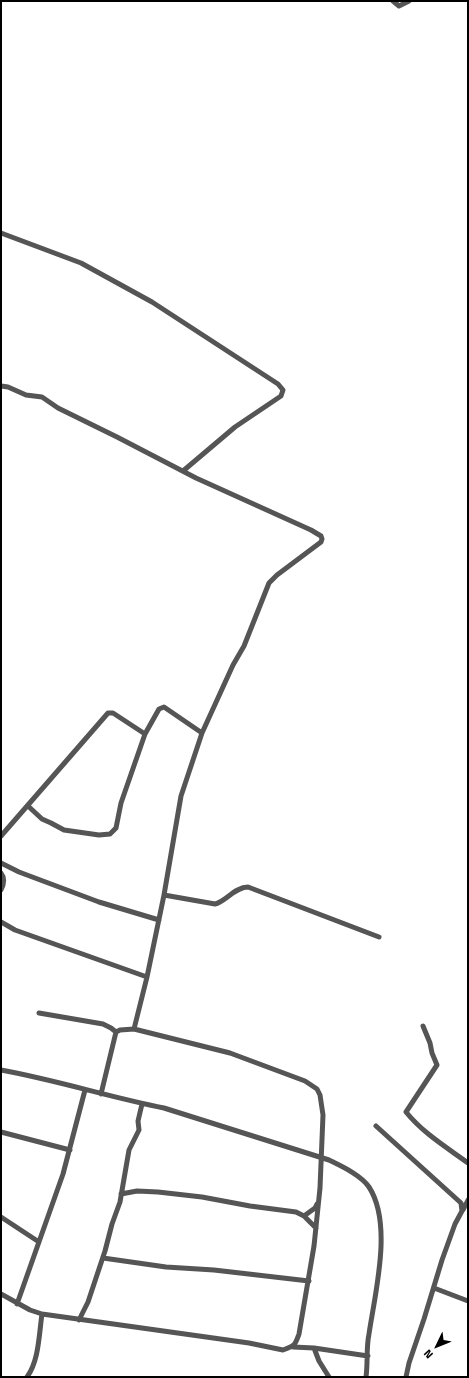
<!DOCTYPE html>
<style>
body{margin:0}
#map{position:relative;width:469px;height:1378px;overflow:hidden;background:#fff;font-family:"Titillium Web",sans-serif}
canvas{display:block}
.frame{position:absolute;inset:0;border:2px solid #000;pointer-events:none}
.north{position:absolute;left:417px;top:1326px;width:40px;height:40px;-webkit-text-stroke:3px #fff;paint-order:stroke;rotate:227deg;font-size:11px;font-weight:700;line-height:16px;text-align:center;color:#000}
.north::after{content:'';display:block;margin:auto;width:14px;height:18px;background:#000;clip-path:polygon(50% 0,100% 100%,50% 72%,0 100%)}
</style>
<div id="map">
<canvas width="469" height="1378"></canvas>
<div class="frame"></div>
<div class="north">N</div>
</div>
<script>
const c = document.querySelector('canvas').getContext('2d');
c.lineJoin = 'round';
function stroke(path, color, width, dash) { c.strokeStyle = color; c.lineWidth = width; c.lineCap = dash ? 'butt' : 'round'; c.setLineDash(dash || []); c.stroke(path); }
stroke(new Path2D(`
 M393,1L399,6L409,1
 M1,233L81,263L152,302L278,384L283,390L281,396L235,427L183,471
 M1,386L8,387L26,395L42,397L58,408L117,437L196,478L311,530L321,536L322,539L321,542L277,575L269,583L244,646L233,665L202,733L181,796L164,895L147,977L134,1029L120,1030L116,1032L101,1094
 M28,806L42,819L51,823L64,830L99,835L110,834L116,828L121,803L145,734L159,709L164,707L202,733
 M1,836L108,713H113L145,734
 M1,863L19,872L99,902L159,920
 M1,873C5,878 4,884 1,890
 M164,895L215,904C225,902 235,887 248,887L379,937
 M1,922L15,930L147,977
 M39,1013L103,1024L111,1028L116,1032
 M423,1026L430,1043L432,1053L437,1065L406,1112C423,1133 446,1147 468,1163
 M1,1070C56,1080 109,1097 164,1108L329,1160C341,1166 361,1175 369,1187C393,1224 375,1293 369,1334C366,1348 368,1363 366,1377
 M376,1126L461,1203L462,1211L455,1224L442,1260L424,1319L409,1363L406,1377
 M1,1132L70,1150
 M121,1194L137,1191L158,1192L202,1197L250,1206L296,1212L304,1216L316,1228
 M463,1210L468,1200
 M304,1216L315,1208L317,1204
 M1,1217L39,1242
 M103,1258L166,1267L214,1270L309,1281
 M434,1288L468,1301
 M1,1294L30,1310L42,1314L249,1343L283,1350C295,1346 295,1345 299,1334L314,1246L320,1188L323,1115L320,1095L317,1089L305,1081L230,1053L134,1029
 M17,1304L63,1174L85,1090
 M79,1320L88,1302L105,1251L112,1224L120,1202L129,1150L139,1130L138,1121L142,1104
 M293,1347L314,1348L368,1356
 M314,1348L319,1361L329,1377
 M27,1377C39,1361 39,1334 42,1314`), '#555', 5);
</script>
